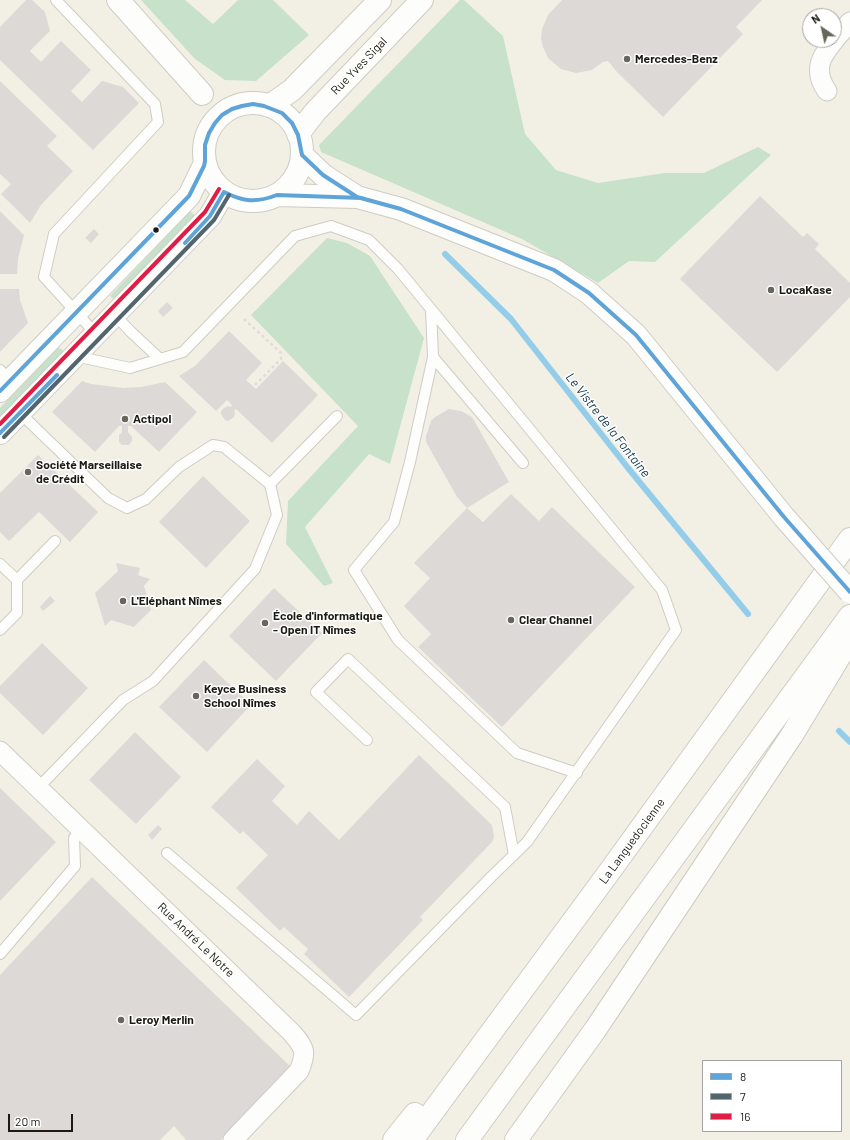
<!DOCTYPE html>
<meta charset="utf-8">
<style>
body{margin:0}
#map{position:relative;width:850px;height:1140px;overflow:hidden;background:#f2f0e5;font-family:Barlow,sans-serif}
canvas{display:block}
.legend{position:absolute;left:702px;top:1060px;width:140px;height:72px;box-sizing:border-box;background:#fff;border:1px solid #a4a4a1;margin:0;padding:5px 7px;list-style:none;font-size:12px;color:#1c1b13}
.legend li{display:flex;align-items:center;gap:8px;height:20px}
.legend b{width:20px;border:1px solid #a4a4a1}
.north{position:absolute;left:802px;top:8px;width:40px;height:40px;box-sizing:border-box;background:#fff;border:1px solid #a4a4a1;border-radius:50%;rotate:326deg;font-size:11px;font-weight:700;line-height:16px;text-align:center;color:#1c1b13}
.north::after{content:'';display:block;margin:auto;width:14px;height:18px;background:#67665c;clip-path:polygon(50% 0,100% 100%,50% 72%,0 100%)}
.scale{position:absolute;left:8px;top:1114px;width:65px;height:18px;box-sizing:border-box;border:2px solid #1c1b13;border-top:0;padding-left:5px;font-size:12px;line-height:14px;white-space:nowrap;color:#1c1b13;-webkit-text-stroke:3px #fff;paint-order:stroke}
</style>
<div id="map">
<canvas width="850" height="1140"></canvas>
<ul class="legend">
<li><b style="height:5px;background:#5fa4d9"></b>8</li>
<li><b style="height:5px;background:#53656e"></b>7</li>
<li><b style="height:5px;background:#df1d45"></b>16</li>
</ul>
<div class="north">N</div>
<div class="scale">20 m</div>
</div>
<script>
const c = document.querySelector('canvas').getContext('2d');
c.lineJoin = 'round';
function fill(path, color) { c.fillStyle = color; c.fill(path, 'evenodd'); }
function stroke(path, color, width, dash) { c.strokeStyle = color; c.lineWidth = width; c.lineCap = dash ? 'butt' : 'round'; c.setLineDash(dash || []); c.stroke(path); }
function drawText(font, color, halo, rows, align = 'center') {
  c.font = font + ' Barlow,sans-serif'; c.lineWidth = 3; c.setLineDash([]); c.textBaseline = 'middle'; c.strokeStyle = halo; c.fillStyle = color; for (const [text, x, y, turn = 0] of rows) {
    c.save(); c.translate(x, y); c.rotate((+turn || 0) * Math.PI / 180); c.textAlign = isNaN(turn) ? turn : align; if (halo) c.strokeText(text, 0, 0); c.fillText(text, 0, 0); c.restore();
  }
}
fill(new Path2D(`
 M141,0H185L213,24L238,0H273L309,35L256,81L225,80L195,59Z
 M460,0H464L503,36L525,134L556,170L598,183L665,173H704L758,147L771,155L655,262L629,261L598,283L522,239L321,152L319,145Z
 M190,211L198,218L116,301L110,296Z
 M327,238L347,243L370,256L424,338L390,464L369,454L305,527L333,583L324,586L286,544L288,501L358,426L251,315Z
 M58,347L68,354L0,423V408Z`), '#c7e1cb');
stroke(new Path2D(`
 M445,254L511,319L628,468L748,614
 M839,731L850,742`), '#93cde9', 6);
fill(new Path2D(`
 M26,0H32L45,12L50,31L30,51L41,62L61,41L91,70L71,91L82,102L102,81L123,87L139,103L93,150L0,60V27Z
 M562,0H762L736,27L743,34L663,117L617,72L608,61L603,62L592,70L576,73L561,69L548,58L543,47L541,39L542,29L548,15Z
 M0,81L57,136L47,146L73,171L41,205L30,223L1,194L11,184L0,174Z
 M760,196L803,237L807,233L819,244L815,249L850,283V297L777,372L680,279Z
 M0,211L24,235L18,259L17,274H0Z
 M94,229L99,234L91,243L85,238Z
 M0,289H19L20,300L28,323L0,352Z
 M167,302L173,308L163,317L158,311Z
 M229,331L262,363L246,380L256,389L283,361L318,395L272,443L236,409L234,411L235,413L234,417L228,421L225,420L221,414V411L224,408L228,406L231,407L232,405L227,400L216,411L179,376L195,366Z
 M82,381L91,384L123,388L141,387L165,382L197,412L159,452L131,426H128V432L132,437V441L129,445H122L119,442V435L122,432V426H119L95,452L52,412Z
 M449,409L461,411L472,417L509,482L467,508L457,497L426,442V436L431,421L435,417Z
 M38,455L98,512L70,542L39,512L9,541L0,532V493Z
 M203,476L250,521L206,568L159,522Z
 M511,494L539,521L552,507L635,587L502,727L418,647L431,634L404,606L430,578L414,563L467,508L483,522Z
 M116,563L140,568L138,575L150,579L144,586L151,610L134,627L111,620L105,626L95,593L118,571Z
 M274,588L322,633L276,681L229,636Z
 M50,596L55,601L43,611L40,607Z
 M42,643L88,688L43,735L0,693V686Z
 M204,660L251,705L207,752L159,707Z
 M135,732L181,777L136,824L89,780Z
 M419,755L492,825L494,837L492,842L420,917L423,920L349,997L304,954L308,949L284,927L280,931L236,888L268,855L243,831L240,834L211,807L257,759L285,786L272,801L297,825L309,811L339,840Z
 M0,788L56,842L0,901Z
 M158,825L162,829L152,840L148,835Z
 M92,877L290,1066L221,1140H186L174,1126L160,1140H0V975Z`), '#dcd9d7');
const lane = new Path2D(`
 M56,0L155,104L158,122L54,234L44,277L96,334
 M431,309L433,357L410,462L394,522L354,570L398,640L517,753L577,773
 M115,315L130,331L160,359
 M75,356L130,368L183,352L295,236L331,226L369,240L398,269L662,590L676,630L527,842L492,876L356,1015L167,853
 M433,357L523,463
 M0,370L10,380
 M20,413L108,498L127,508L146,499L179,467L213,445L224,447L270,484L277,515L255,569L153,681L123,700L38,788
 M270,484L337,416
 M0,564L17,580V613L0,630
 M17,580L55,541
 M367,740L316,692L348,659L505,807L514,855
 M0,954L75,866L74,838L81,829`);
const street = new Path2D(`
 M827,91C822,84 818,75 820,65C821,54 842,31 850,22
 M0,751L292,1033C305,1048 307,1052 299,1071L233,1140`);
const secondary = new Path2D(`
 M118,0L202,94
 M204 152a49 49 0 1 1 98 0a49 49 0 1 1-98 0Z
 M269,106L292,90L380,0
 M298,134L315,112L422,0
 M302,155L323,175L357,197
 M277,195L357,197L401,209L554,270L589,293L636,335L784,517
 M0,391L189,196L205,163
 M0,433L210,216L224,192`);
const highway = new Path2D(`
 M394,1140L415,1114
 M412,1140L607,875L850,539
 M467,1140L850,616
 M516,1140L595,1030L792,735L850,639`);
stroke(lane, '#ceccc3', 12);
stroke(street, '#ceccc3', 21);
stroke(secondary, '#ceccc3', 24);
stroke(highway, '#ceccc3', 24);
stroke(new Path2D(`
 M244,319L281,353V359L253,387`), '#deddda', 2.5, [3, 3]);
stroke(lane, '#fdfdfb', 10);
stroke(street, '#fdfdfb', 19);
stroke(secondary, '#fdfdfb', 22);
stroke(highway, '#fdfdfb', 22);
const secondaryBridge = new Path2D(`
 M784,517L850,592`);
stroke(secondaryBridge, '#ceccc3', 24, []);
stroke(secondaryBridge, '#fdfdfb', 22);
stroke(new Path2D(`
 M185,243L210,216L224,192C244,202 256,203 277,195L362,198
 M0,391L189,196L204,166L205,161V145L209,133L215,123L222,115L232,109L242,106L253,104L264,106L282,113L292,123L298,135L302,155L323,175L357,197L401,209L554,270L589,293L636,335L784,517L850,592
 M0,433L57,375`), '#5fa4d9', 4);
stroke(new Path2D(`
 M4,437L214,220L229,195`), '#53656e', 4);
stroke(new Path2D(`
 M0,424L205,212L219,189`), '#df1d45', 4);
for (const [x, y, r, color] of [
 [627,59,4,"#67665c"],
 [156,230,3.5,"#1c1b13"],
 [771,290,4,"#67665c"],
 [125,419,4,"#67665c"],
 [28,472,4,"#67665c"],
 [123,601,4,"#67665c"],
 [511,620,4,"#67665c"],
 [265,623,4,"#67665c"],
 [196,696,4,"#67665c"],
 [121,1020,4,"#67665c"]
]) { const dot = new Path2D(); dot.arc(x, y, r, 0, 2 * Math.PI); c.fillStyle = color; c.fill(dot); stroke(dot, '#fff', 1.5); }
drawText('bold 12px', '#1c1b13', '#fff', [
 ["Mercedes-Benz",635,59],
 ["LocaKase",779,290],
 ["Actipol",133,419],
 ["Société Marseillaise",36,465],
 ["de Crédit",36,479],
 ["L'Eléphant Nîmes",131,601],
 ["École d'informatique",273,616],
 ["- Open IT Nîmes",273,630],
 ["Clear Channel",519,620],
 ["Keyce Business",204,689],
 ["School Nîmes",204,703],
 ["Leroy Merlin",129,1020]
], 'left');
drawText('12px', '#1c1b13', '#fff', [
 ["Rue Yves Sigal",359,66,-46],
 ["La Languedocienne",632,841,-54],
 ["Rue André Le Notre",196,940,44]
]);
drawText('italic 13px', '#0f3548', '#fff', [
 ["Le Vistre de la Fontaine",608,425,52]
]);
</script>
